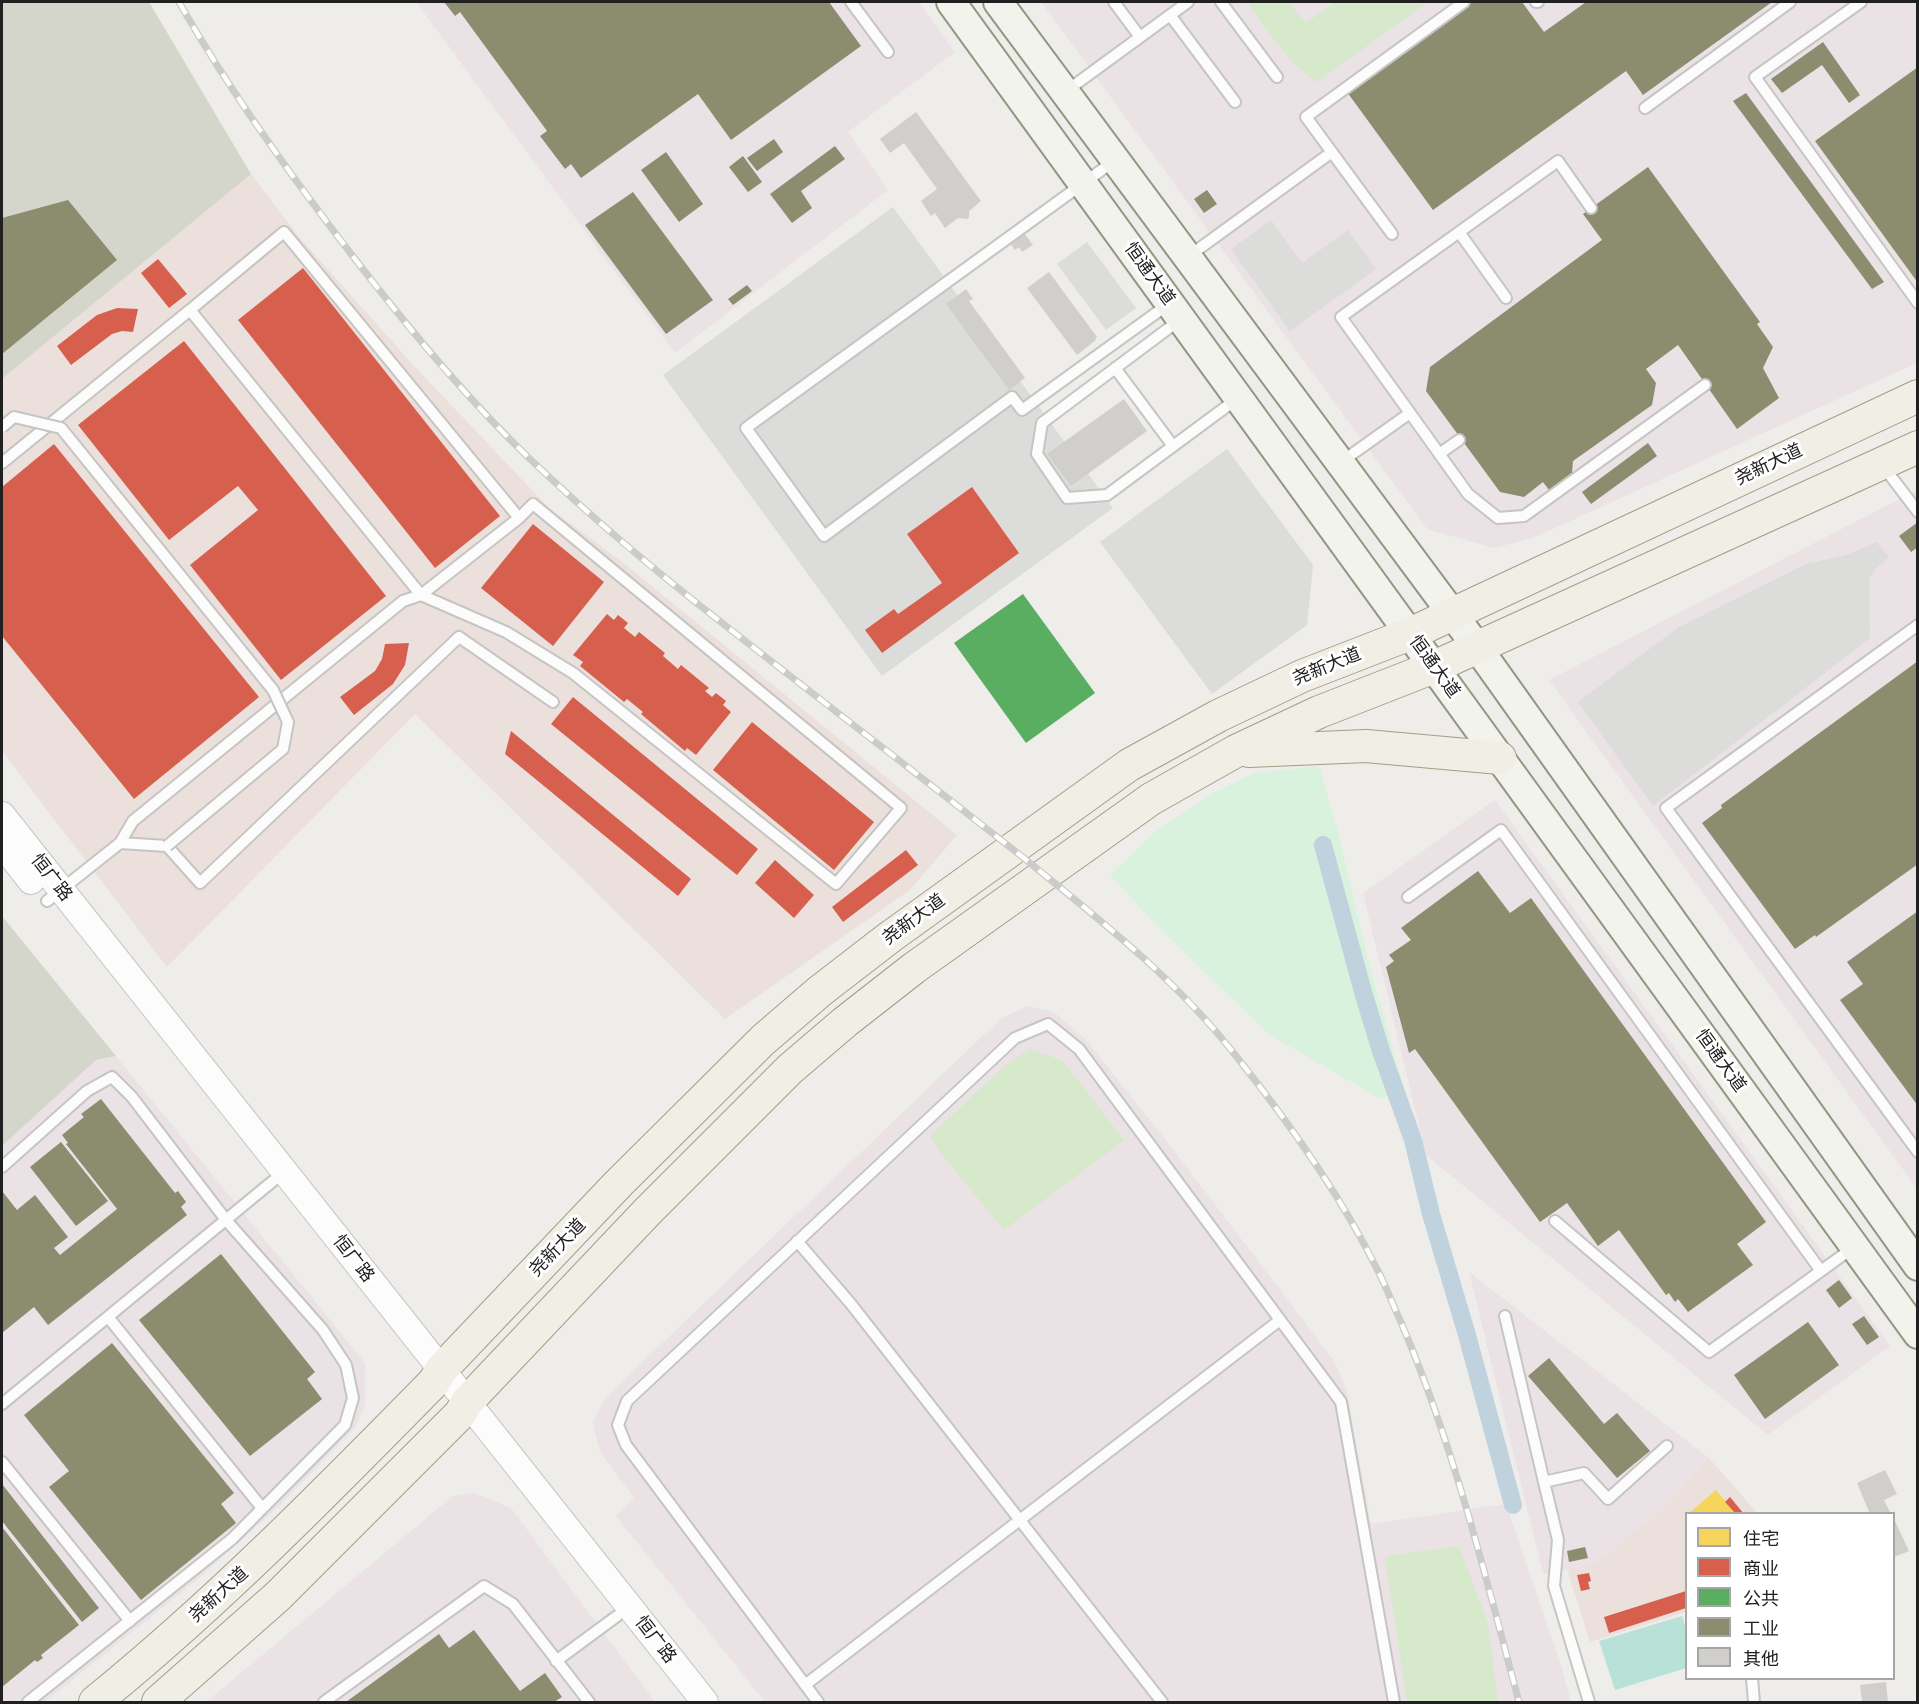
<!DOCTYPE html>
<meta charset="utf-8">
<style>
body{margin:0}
#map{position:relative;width:1919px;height:1704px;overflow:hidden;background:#eeede9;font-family:"Space Grotesk","Noto Sans SC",sans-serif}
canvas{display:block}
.frame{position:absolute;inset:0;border:3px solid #202020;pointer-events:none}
.legend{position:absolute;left:1685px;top:1512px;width:210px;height:168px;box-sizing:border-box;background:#fff;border:2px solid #a6a6a6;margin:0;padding:8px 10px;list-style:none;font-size:18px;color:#202020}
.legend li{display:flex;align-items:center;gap:12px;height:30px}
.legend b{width:30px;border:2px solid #a6a6a6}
</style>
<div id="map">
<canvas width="1919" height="1704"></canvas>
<div class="frame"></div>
<ul class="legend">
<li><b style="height:16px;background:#f6d55c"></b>住宅</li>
<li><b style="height:16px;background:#d6604d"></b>商业</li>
<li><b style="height:16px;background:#5aae61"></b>公共</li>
<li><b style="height:16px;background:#8c8c6e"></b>工业</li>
<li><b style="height:16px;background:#d1cfcc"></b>其他</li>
</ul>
</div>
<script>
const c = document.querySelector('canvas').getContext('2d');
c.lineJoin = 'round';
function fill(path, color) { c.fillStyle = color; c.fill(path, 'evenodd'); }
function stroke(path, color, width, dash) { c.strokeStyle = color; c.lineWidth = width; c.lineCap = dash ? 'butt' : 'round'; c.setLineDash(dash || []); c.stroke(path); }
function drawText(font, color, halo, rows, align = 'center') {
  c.font = font + ' "Space Grotesk","Noto Sans SC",sans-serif'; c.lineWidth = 6; c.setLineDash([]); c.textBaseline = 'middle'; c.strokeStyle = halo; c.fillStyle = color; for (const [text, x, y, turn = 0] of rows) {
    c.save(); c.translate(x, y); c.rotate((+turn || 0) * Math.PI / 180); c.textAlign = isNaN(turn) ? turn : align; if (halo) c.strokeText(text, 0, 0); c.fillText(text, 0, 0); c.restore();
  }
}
fill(new Path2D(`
 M251,174L299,237L415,367L549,508L621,561L957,835L910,890L725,1019L415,714L167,967L2,751V379Z
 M1709,1458L1757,1513L1686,1514V1612L1590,1642L1567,1569L1596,1563Z`), '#ebe0dc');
fill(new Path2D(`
 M416,2H919L955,52L848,132L888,190L675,353Z
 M1041,2H1917V363L1533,538L1494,548L1427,529Z
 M1917,490V1189L1549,680Z
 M1495,800L1890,1346L1768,1435L1426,1155L1363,893Z
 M1027,1006L1054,1012L1087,1041L1169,1144L1335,1362L1347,1392L1371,1524L1506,1504L1561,1665L1571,1702H765L616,1516L634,1498L600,1452L593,1423L605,1398L974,1044L1002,1018Z
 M116,1056L365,1363V1404L355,1428L279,1506L199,1578L45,1702H2V1146L96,1060Z
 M1469,1272L1709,1458L1660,1512L1596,1563L1543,1574Z
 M474,1493L511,1508L655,1702H206L453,1496Z`), '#ebe2e6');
fill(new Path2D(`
 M893,207L1113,508L882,676L663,375Z
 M1271,220L1302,263L1348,230L1376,269L1290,331L1231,249Z
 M1087,242L1136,308L1106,330L1057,264Z
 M1227,449L1313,565L1307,625L1212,694L1100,542Z
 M1876,542L1889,557L1875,569L1869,579L1870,638L1653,806L1578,702L1679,627L1806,564L1850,554Z`), '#dcdcda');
fill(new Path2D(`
 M2,2H149L251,174L2,379Z
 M2,916L116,1056L96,1060L2,1146Z`), '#d5d6cb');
fill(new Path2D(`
 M1250,2H1289L1306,23L1335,2H1428L1317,82L1294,64L1274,40L1249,5Z
 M1030,1049L1063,1061L1124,1140L1004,1230L938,1150L930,1136L1002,1068Z
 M1459,1546L1488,1624L1498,1702H1407L1385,1556Z`), '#d6e9ca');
fill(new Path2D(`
 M1319,766L1338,832L1368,960L1405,1093L1379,1098L1270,1035L1158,927L1110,875L1155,832L1213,793L1255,773Z`), '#d9f2dd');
fill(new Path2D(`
 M1682,1616L1686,1629V1668L1615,1690L1599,1641Z`), '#b8e1d7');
fill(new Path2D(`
 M1716,1490L1736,1514H1688Z`), '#f6d55c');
fill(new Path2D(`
 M158,259L187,294L169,308L141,273Z
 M303,268L500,516L435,568L238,320Z
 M117,308L138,309L133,332L122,331L112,334L71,365L57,346L97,315Z
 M184,341L386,596L281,680L190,565L258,510L238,486L169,540L78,425Z
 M54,444L259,697L134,799L2,636V487Z
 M972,487L1019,553L882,653L865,630L894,609L898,614L942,583L907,534Z
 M533,524L604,582L553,646L481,588Z
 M607,614L614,620L618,615L628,623L624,628L635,637L639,632L665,653L663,656L678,669L681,665L709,688L705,691L712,697L716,693L726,701L723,705L731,712L696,755L687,748L685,751L641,714L643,712L627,699L624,702L580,666L583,662L573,655Z
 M409,643L405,665L393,684L354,715L340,697L375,671L382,659L385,644Z
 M573,697L758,849L737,875L551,724Z
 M752,722L874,822L834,870L713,770Z
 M511,731L691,879L678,896L505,754Z
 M906,850L918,865L843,922L832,907Z
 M775,860L814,895L794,918L755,883Z
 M1730,1497L1744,1514H1736L1725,1502Z
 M1589,1573L1591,1581L1588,1582L1590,1589L1581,1591L1577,1575Z
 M1686,1591V1608L1609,1633L1604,1617Z`), '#d6604d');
fill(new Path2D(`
 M1023,594L1095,693L1026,743L954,643Z`), '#5aae61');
fill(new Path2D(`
 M444,2H829L861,46L731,140L698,94L581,178L571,164L565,169L540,136L547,131L460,12L455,16Z
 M1471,2H1522L1544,32L1586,2H1772L1643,95L1626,71L1433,210L1347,92Z
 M1823,42L1860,95L1849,103L1822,65L1782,93L1771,79Z
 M1918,67V283L1815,141Z
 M1746,93L1884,282L1872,289L1733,101Z
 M774,139L783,152L757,171L747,158Z
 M835,146L845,159L801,191L812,208L792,223L770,194Z
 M666,152L703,204L679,222L641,170Z
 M743,156L762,182L748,192L729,167Z
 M1648,167L1760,322L1757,324L1773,347L1763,368L1779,398L1737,429L1678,345L1646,369L1656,383L1652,405L1573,461L1572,473L1549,490L1543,482L1524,497L1500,492L1426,391L1430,367L1602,240L1583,214Z
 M1207,190L1217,204L1204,213L1194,199Z
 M633,192L713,300L666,334L585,225Z
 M68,200L117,260L2,354V218Z
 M747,285L752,291L733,305L728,299Z
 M1648,443L1657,456L1591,504L1582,492Z
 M1918,522V547L1911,552L1899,536Z
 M1918,661V864L1816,937L1815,935L1795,949L1702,823L1722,808L1721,805Z
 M1478,871L1510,913L1531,898L1766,1222L1737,1244L1753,1265L1688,1312L1678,1299L1675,1302L1669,1293L1666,1295L1619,1230L1598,1246L1567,1203L1540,1222L1415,1049L1409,1053L1386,967L1394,961L1389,955L1411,940L1401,928Z
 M1918,911V1106L1840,1000L1863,984L1847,962Z
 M101,1099L175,1193L178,1191L186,1202L181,1207L187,1215L48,1325L34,1307L2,1333V1191L17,1210L35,1195L68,1237L54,1248L60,1255L117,1209L66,1144L68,1143L62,1135L84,1117L81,1114Z
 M61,1142L108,1201L76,1226L30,1167Z
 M221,1254L315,1372L307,1379L322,1399L250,1456L139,1320Z
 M1839,1280L1852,1298L1839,1308L1826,1290Z
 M1864,1316L1879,1337L1867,1345L1852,1324Z
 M1808,1322L1839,1365L1765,1419L1734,1375Z
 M112,1343L234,1493L221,1504L236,1523L141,1600L49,1487L69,1471L24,1415Z
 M1549,1358L1604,1424L1617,1413L1650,1451L1617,1478L1528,1376Z
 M2,1484L99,1608L82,1622L2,1521Z
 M2,1527L79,1625L41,1655L43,1658L37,1662L35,1660L2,1687Z
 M1585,1547L1588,1558L1569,1562L1567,1551Z
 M474,1630L520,1691L545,1673L562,1697L554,1702H346L439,1634L449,1648Z`), '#8c8c6e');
stroke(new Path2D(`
 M1323,845L1363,992L1381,1051L1413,1140L1431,1214L1467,1335L1513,1505`), '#bfd2de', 18);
fill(new Path2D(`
 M916,112L981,201L969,211V217L967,219L958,218L945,228L935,213L931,216L921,201L937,189L904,143L890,153L880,139Z
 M1024,233L1033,245L1022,252L1019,247L1015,250L1010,243Z
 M1049,272L1097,337L1095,339L1096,340L1077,355L1027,288Z
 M966,289L973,299L969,301L1025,378L1009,390L946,304Z
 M1124,399L1147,431L1071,486L1047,454Z
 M1885,1470L1897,1494L1884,1500L1891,1514H1870L1857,1483Z
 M1894,1519L1909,1551L1894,1557Z
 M1886,1682L1888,1702H1862L1860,1685Z`), '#d1cfcc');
const service = new Path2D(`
 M851,2L888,52
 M1114,2L1140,37
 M1221,2L1277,77
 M1536,2H1538
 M1861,2L1755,77L1918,303
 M1170,15L1235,102
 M1065,92L1188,2
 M1645,108L1790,2
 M1114,161L746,428L824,536L1012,397L1022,410L1170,303
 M1459,232L1506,298
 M1392,234L1306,117L1464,2
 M1189,256L1332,152
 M1181,319L1042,423L1037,454L1067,498L1107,495L1238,398
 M1115,368L1173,446
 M1410,413L1468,494L1498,518L1524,516L1705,385
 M1439,454L1459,440
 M1341,462L1410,413L1341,317L1558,161L1591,208
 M2,463L190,310L421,595L519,518L284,232L190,310
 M1883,466L1918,512
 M1918,625L1666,808L1918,1152
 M120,843L167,846L200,883L459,637L553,702
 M1408,897L1501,830L1821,1271
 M47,901L120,843L133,821L403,601L421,595L506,632L573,673L836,884L901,808L533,504L519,518
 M2,1167L87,1091L112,1077L132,1097L226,1220L323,1330L346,1365L353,1398L345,1425L232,1539L28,1702
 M1555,1221L1709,1352L1854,1247
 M797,1241L851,1304L1162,1702
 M1505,1316L1544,1482
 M108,1317L262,1508
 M2,1404L273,1181
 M2,1462L130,1621
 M556,1661L617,1616
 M1752,1678L1754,1702
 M805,1685L1280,1320
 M324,1702L484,1586L513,1604L589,1702
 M818,1702L626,1445L618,1425L627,1401L1015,1038L1048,1024L1079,1049L1341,1402L1394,1702
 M1589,1702L1554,1586L1558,1540L1544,1482L1584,1473L1608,1499L1667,1446`);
const tertiary = new Path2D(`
 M2,815L705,1702
 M2,844L31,881`);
const secondary = new Path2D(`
 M951,2L1918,1334
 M998,2L1477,647L1918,1266`);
const primary = new Path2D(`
 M1249,751L1366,746L1500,758
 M95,1702C216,1604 325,1493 434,1382L441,1370L619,1183L763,1040L820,991L890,937L1129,765L1218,716L1302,676L1410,634L1918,396
 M158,1702L278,1596L460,1414L467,1402L648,1211L790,1069L845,1022L914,968L1151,799L1236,751L1319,712L1434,667L1918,447`);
stroke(service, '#c5c5c3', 14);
stroke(tertiary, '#c5c5c3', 28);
stroke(secondary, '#929782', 32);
stroke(primary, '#a39e87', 34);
stroke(service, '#fcfcfc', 10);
stroke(tertiary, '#fcfcfc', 26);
stroke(secondary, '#f1f3ec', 28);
stroke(primary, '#f1eee6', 32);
const rail = new Path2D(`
 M179,2C230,92 292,177 355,259C409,329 467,399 531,460C590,516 653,569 717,619C819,699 923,778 1025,859C1100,920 1176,979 1236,1056C1287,1120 1341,1196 1377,1269C1386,1286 1392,1303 1400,1320C1453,1443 1485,1574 1519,1702`);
stroke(rail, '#cbcbca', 7);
stroke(rail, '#fff', 4.5, [14]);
const serviceBridge = new Path2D(`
 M2,427L14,417L61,428L273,690L288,722L283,749L167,846`);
stroke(serviceBridge, '#c5c5c3', 14, []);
stroke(serviceBridge, '#fcfcfc', 10);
drawText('18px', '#202020', '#fff', [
 ["恒通大道",1149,274,54],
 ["尧新大道",1769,465,-25],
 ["尧新大道",1327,667,-22],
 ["恒通大道",1434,667,54],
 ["恒广路",51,878,52],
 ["尧新大道",914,920,-36],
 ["恒通大道",1720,1061,54],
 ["尧新大道",558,1248,-46],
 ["恒广路",353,1259,52],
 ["尧新大道",219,1595,-42],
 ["恒广路",655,1640,52]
]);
</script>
